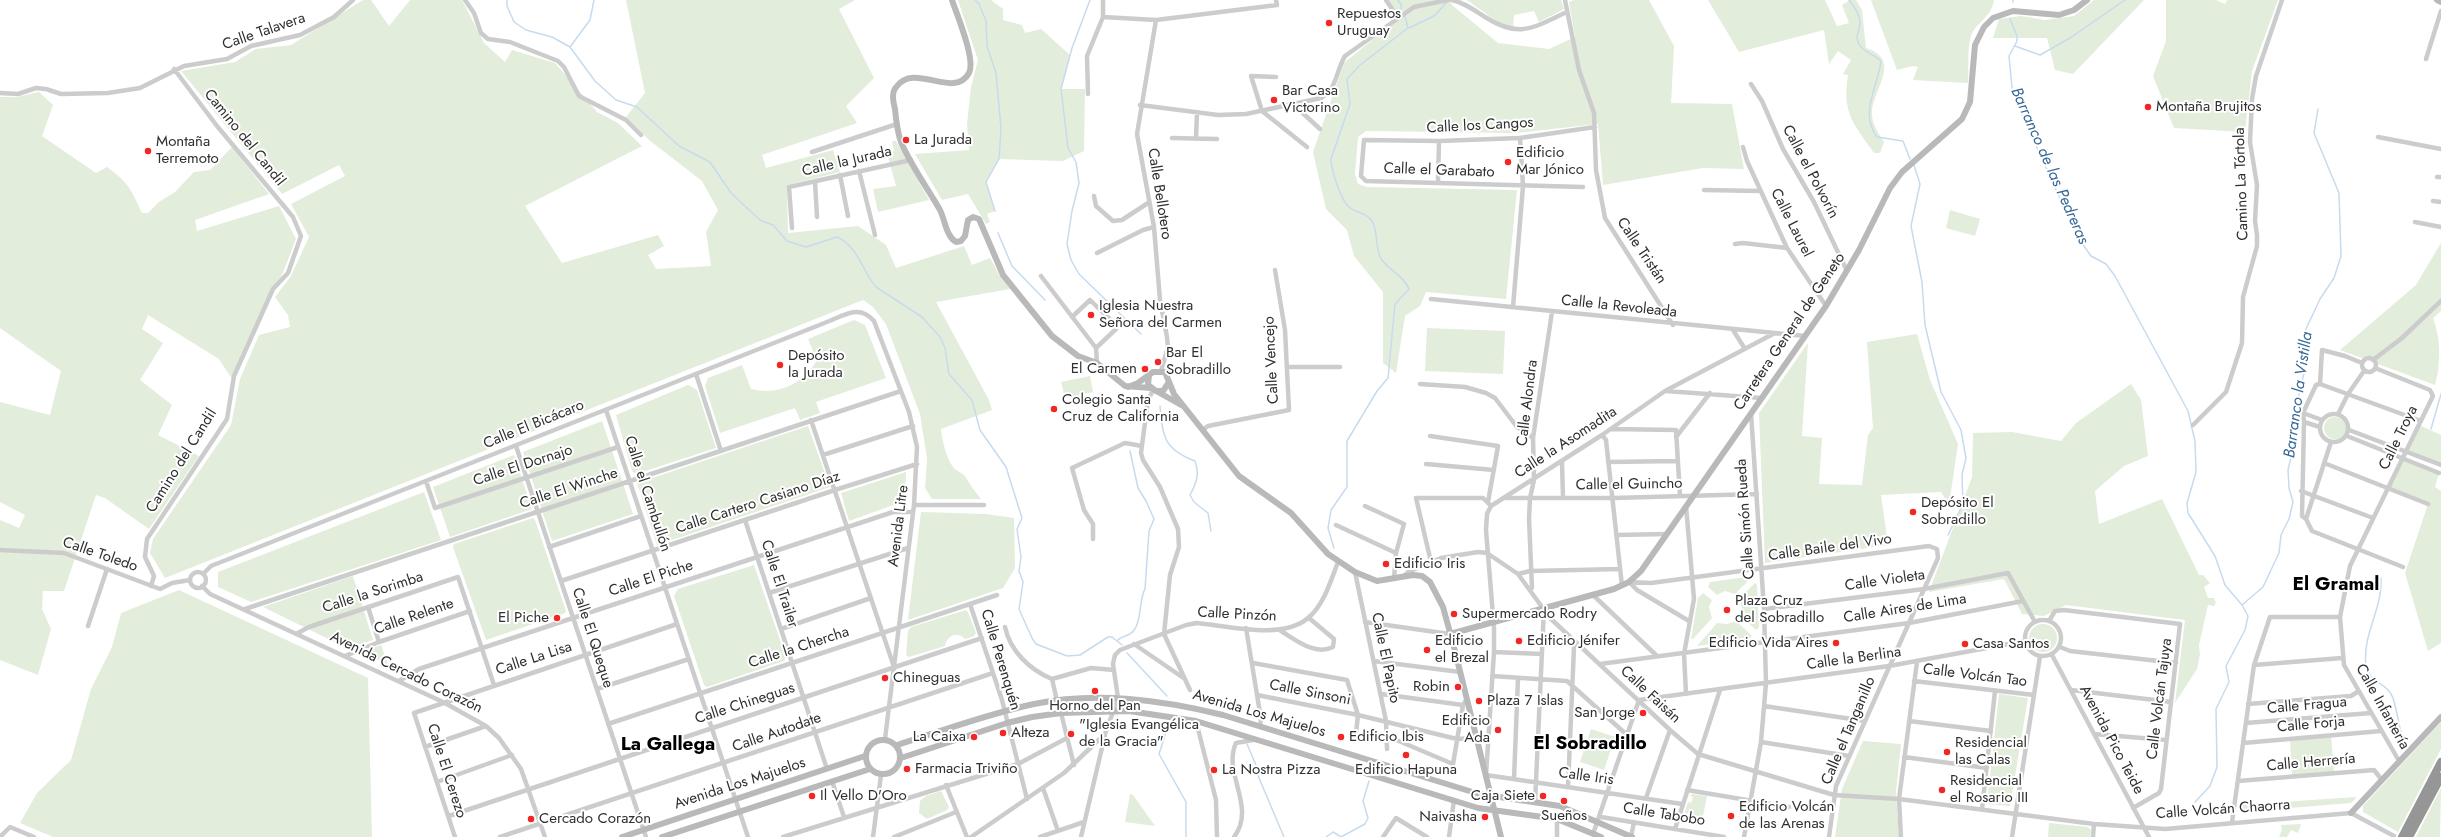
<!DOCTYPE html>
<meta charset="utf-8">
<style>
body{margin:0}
canvas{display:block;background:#fff}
</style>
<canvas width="2441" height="837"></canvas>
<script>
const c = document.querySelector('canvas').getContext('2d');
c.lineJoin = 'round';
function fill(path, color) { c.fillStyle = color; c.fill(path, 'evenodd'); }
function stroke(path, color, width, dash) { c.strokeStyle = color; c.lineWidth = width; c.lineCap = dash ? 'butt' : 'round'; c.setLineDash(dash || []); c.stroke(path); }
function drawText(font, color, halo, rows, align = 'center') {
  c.font = font + ' Jost,sans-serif'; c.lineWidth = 4; c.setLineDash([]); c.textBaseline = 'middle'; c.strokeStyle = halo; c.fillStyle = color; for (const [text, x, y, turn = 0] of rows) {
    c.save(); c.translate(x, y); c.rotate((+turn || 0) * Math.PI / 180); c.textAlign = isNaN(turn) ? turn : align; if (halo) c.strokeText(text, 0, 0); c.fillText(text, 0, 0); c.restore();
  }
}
fill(new Path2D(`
 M363,0H371L389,26L410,0H462L484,43L505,62L512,50L555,63L597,112L618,123L642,146L525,206L562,263L658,235L664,246L648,255L656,269L711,266L706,232L718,210L702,181L649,140L626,117L645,93L626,0H855L839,9L874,78L846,106L857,123L762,155L766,168L833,150L840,172L787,185L788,233L858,226L886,245L896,268L964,246L972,265L990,258L1000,276L1010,289L936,302L989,400L992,410L941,429C942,439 946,458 953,467C956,471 961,472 965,476C970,484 975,492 981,499H932L925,488L927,458L920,414L886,324L873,307L863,300L165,578L150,553L153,539L231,425L240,379L259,335L290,327L288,315L275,297L291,276L309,237L291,204L345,176L339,165L282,194L181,71L235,62L256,49L291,45Z
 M958,0H991L1003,9V20L1022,25L1025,33L1041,29L1070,55L1061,89H1085L1084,151L1063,161L999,159L986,182L995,211L987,214L990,222L986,224L968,194L942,200L915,154L969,150L967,124L971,87L978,60Z
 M1388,0H1450L1452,5L1498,43L1549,49L1575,37L1569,2L1574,0H1649L1674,46L1671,103L1732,104L1744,169L1703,168L1603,185L1598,124L1516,133L1366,131L1358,137L1355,174L1358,184L1367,187L1517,190L1506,299L1426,292L1420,306L1405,316L1396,373L1383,363V292L1354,256L1347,230L1326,209L1313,152L1344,63L1399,18Z
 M1467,0H1561L1564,9L1539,22L1534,11L1514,15L1513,28L1502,25Z
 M1708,0H1825L1837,26L1849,23L1842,5L1850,0H1856L1862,10L1866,48C1902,59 1874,89 1872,111C1871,123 1878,132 1884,142L1880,153H1874C1853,123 1842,113 1848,75L1843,74L1851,60L1838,51L1829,64L1824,30L1739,52Z
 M1871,0H1994C1992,17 1975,23 1971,36C1967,50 1969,68 1968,83L1913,80L1918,67L1913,66L1897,70Z
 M2094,0H2144L2073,74L2055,70L2047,38H1993L1999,19L2021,16L2045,20L2074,16Z
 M2166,0H2216L2225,4L2227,0H2278L2252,71L2245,132L2174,128L2153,76L2166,41Z
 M39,92L53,105L42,136L96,173L107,167C130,184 130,188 142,213H148L159,202L175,192L194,172L210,170L232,147L269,194L195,220L197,231L279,206L296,239L284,270L232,379L219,359L148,315L142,329L163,343L140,380L172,405L158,435L199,456L149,529L105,498L96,495L64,591H43L42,609L51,629L38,675L0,660V520L19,528L25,515L0,502V402L50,415L61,371L0,328V97H17Z
 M892,141H896L929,200L878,212L873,189L896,186L887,153L894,151Z
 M1950,210L1980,219L1975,236L1946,228Z
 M2441,243V311L2433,318C2441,339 2441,364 2435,385L2340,350L2416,285Z
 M854,320L865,325L886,378L816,402L820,413L800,420L795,408L720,433L705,386L708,378L742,365L751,389C778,396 803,384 817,360L808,339Z
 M1427,328L1505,331L1503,374L1425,371Z
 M1917,334L1930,380L1958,444L1949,505L1941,492L1881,495L1888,545L1765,563L1759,413L1808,343L1802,436L1822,438L1819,484L1862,485L1868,435L1873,428L1867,342Z
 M1090,376L1093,392L1065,398L1061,382Z
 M2131,384L2141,400L2148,456L2124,466L2095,491L2099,524L2162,499L2199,575H2203L2210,583L2204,587L2208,598H2214L2216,603L2214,606L2208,605L2199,645L2200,655L2197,669L2175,703L2185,620L2066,605L2044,616L2022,614L2004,579L1929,592L1972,477L1973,433L2012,432L2061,441L2076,423Z
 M688,385L697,390L716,448L636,474L632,471L616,415Z
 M2324 428a11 11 0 1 1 22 0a11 11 0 1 1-22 0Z
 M602,421L633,514L552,541L523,452Z
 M2419,425L2441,435V465L2406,452Z
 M808,426L830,487L657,545L637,483Z
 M514,455L532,509L450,537L433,487Z
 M2403,459L2439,473L2435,487L2441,491V643L2428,651L2405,573L2428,504L2388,489Z
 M906,472L905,497L899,503L849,521L841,493Z
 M424,492L441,540L251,602L218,587V572Z
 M921,512L986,514L1014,518L1015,568L1003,588L908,620Z
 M533,518L535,520L566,611L565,613L486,640L453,547L454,544Z
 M754,565L786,657L784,661L707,687L704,685L674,596L678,589Z
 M353,576L373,640L347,648L263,607Z
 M1746,577L1749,580L1735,594L1725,591L1717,595L1708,587L1710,582Z
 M1755,583L1757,585L1759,627L1756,630L1740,616L1742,608L1739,599Z
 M179,590L368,678L372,837H53L20,823L37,793L71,760L91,689L112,647L121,613Z
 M1703,593L1712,600L1709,607L1712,618L1693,639H1691L1698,598Z
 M966,610L968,612L976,633L974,636L965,639C958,631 947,635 945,646L909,657L906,655L908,631L911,627Z
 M1736,621L1752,636L1748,639L1697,646L1717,623L1727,624Z
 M2029 638a14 14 0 1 1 28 0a14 14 0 1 1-28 0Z
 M381,645L388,665L362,652Z
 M1999,694L2028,698L2010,806L1987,804Z
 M2441,722V749L2398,832L2363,812V806Z
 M1591,729L1615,737L1604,770L1580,762Z
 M2331,735L2334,773L2292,777L2290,739Z
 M1863,741L1901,744L1896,792L1899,837H1835L1842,789Z
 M2441,788L2440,837H2416Z
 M941,791L949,807L947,810L927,819L919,813L920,801L926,796Z
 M1130,794L1133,795L1155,826L1125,822Z
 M1692,794L1707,796L1701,826L1684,820L1683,817L1688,802L1691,803L1693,797L1690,796Z
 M2355,797L2356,798L2351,803L2241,812L2239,810V805Z
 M2049,823L2088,827L2091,830L2090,837H2048Z
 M2301,824L2298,833L2291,830L2287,837H2279L2282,830L2281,825Z`), '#e3eddb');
stroke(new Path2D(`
 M507,0V6L514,22L526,30L552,37L570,47L595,81L616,100L637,107L679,146L710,162L731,193L760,220L773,225L787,241L806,247L837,237C858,246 862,271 876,287L922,317L940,337L945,348L949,374L972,400L980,430L1006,467L1022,518L1017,529L1021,557L1019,571L1023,582L1019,609L1032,638L1036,644L1067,656L1080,655L1108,637H1112L1122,645
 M975,0L979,4L986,21L987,46L996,73L1001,128L999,159L986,182L995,211
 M1090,0L1072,48L1061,89L1068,148L1076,162L1079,183L1072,211L1067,244L1071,260L1079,274L1141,334
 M1398,0L1401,5V12
 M1849,0C1854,7 1860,14 1860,23C1860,30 1854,37 1859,44C1864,53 1874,54 1881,61C1878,87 1859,113 1877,137L1903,141L1910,159
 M2013,2V0
 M2010,19L2017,36V41L2009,56L2012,88L2023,117L2077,236L2091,256L2106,264L2115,276L2188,411L2195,441L2196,472L2187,503L2188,513L2215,556L2225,585L2242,605L2248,616L2245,630L2226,666L2229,682L2216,709L2217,767L2210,786L2195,802
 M1409,28L1434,16L1448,1
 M2015,46L2040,55L2070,38L2125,0
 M570,47L590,20L594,0
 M1914,165L1920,184L1911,226L1922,282L1925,325L1941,392L1961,430L1966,458L1962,475L1963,504L1948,535
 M998,233L1012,266L1045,300
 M1160,406C1163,438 1164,449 1195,461C1200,474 1196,484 1190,495L1194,502L1208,513L1211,531
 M2431,429L2441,394
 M1334,548L1328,528L1331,510L1347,487V441L1377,391L1388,378L1395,304L1409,289C1404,276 1390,271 1382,260C1374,250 1379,232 1372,221C1366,212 1356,213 1349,207C1341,201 1331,169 1331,159L1350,104L1347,79L1360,65L1408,28L1405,16
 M2381,578C2383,608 2362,635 2366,665C2370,684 2383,681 2391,694C2396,701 2398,723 2401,732
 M2242,605L2263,587L2279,553L2281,535L2289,519L2293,502L2289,488L2288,470L2295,440L2293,420L2304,373L2302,353L2305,331L2320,299L2334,278L2341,256L2339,193L2314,133L2318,109
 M1118,640C1121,637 1126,636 1130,634C1143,625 1138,601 1145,589L1149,531L1154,519L1146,501L1138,488L1130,451
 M1127,653L1167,696
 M1169,723L1159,754L1186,802V837
 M1247,744L1256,765L1259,778L1284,837
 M1326,837L1333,832L1341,837
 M1341,837L1365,824L1368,818L1363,801L1369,781`), '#c6dbee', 1.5);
stroke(new Path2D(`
 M465,0L474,13L481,33L488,39L510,42L558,61L564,67L579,96L626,120L641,135
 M1386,0L1398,18
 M1452,0C1465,3 1474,10 1485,17C1520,39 1532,28 1567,12
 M1565,0L1579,70L1594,113L1596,170L1605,218L1673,325
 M1103,17L1156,20L1277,5L1276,0
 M1156,20L1137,134L1154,227L1160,300L1167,337L1168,347L1161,371
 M2426,59L2441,11
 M1276,77L1251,76L1262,111L1307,147
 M1751,84L1762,101L1783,149L1814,202L1847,271
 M0,93L18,94L36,88L46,89L61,94L108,93L140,88L184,66L227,59L251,46L300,35L334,17L353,0
 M1088,94L1087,56L1103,17V0
 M1140,105L1218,115L1246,114L1321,98C1338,87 1335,73 1345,56L1414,7L1448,0
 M1294,105L1320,129
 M2378,137L2441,149
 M1172,138L1217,139
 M1196,139L1197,112
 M1743,147L1747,161L1787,248L1826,306
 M812,152L897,124
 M859,171L875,235
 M840,175L848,216
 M2437,177H2441
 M815,181L817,217
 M1438,182L1439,141
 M1583,187L1366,181L1361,176L1364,140L1439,141L1520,138L1595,127
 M1704,190L1761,191
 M1094,196L1096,206L1113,221L1122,220L1148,203
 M2433,201L2441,202
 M2415,222L2441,227
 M792,228L789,187L911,160
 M1735,244L1743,243L1787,248
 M1097,253L1143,230L1154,227
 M1041,276L1096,348L1097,363
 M1431,299L1805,336
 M1513,307L1523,186L1520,138
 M1072,317L1090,300L1117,326L1116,329L1096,348
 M1733,330L1745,349
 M2362 365a7 7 0 1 1 14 0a7 7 0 1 1-14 0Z
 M2373,360L2402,338L2441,301
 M1287,367H1340
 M2375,368L2430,390L2433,396L2350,566L2340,617L2344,665L2399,761
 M696,374L721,451
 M1420,384L1465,387L1486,393L1495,398L1517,427L1533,438
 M2320,384L2316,385L2303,413L2304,422L2302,516L2306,519L2312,531L2403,567
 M2320,384L2421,421
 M2320,384L2322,350L2345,356L2362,363
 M1153,390L1148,400L1141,453L1143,460L1160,487L1178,529L1179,547L1170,575L1164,634L1190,690
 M1666,391L1762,398
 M606,410L748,837
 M2303,413L2322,420
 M2320 428a14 14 0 1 1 28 0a14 14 0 1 1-28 0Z
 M2338,414L2348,394L2364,371
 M811,420L894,667
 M2304,422L2320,427
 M2193,425L2226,392L2242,343L2243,297L2257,246V235L2255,221L2257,185L2250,142L2252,99L2256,76L2282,0
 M1611,429L1676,430L1680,496
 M1203,430L1208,426L1289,410L1285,330L1275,270
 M2349,430L2441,465
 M1602,435L1606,440L1622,586
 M1430,436L1498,446L1488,502
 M2347,436L2439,473
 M1676,437L1710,393
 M516,446L646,837
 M823,455L913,426
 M1562,462L1563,498
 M1608,462L1678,461
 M2324,463L2428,504
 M1426,464L1494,470
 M426,481L435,508L618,447
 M2301,491L2373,518
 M1503,498H1613L1757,494
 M914,505H984
 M1365,506L1404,524L1396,553L1394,579
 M2306,519L2331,442
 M745,520L827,769
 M1336,525L1396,553
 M1616,535L1667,534
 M1093,539V524L1084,510L1072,468L1125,443L1142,446
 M549,547L641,516
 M0,550L64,553L160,589L172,583L190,580
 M1431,562L1416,498H1483L1491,506
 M1355,572L1386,721L1387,749
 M190 580a8 8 0 1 1 16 0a8 8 0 1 1-16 0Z
 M203,574L211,566L827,322C845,315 859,304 874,321L909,412L917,447L914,505L885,739
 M1518,574L1530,571L1620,569
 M1405,575L1408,572L1441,558L1478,552L1487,553L1518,574L1550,618L1670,730L1698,754L1834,795L1899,799L2094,824L2165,829L2351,813L2394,836
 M561,581L835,490L917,464
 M1629,582L1651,583L1929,546L1937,549L1938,558L1836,786L1829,837
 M1629,582L1637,590L1689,621
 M151,586L154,576L145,557L147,539L227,419L234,376L273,289L288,273L301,236L293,217L217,126L174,69
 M202,586L210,594L443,702L486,726L499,738L521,769L545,837
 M1532,588L1529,519L1530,498L1534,480L1533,438L1552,312
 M769,593L908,548
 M1593,595L1657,656
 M970,604L1002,700L1027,799
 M368,607L379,642
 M245,609L901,391
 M1764,609L1924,589L2008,573L2035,622
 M2025 638a18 18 0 1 1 36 0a18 18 0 1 1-36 0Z
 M2049,621L2055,611L2064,610L2180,624L2161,789L2159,793L2133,808
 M1365,622L1450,634
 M88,626L107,569
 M1005,627C1010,651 1030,670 1052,679L1091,668L1114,670
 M1246,628L1261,719L1260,726
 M781,629L871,598
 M1281,631C1296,640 1315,656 1333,647L1334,639L1309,618
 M296,634L309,627L458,577L494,685
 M1134,644L1185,679
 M2060,647L2070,651L2176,663
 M1494,652L1542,654
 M2052,655L2149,837
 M345,656L379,642L470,611
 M1374,661L1460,672
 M1253,663L1347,680L1358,715L1356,733
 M1600,664L1909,623L2023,601
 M2254,665L2342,658
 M1492,676L1567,681L1627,735
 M1052,679L1057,701
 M399,681L419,669L893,512H913
 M1914,681L2034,695
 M597,689L689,659
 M2071,690L2171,702
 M1381,694L1463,705
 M1686,694L1684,654L1694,599L1686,506
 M1257,695L1358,715L1457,739L1488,737
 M1639,700L1889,666L2025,641
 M2248,704L2351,696L2359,691
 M1764,706L1865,721
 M1061,713L1074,765
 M1196,721L1216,800L1217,837
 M1909,721L1991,731
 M2246,723L2371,713
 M608,724L997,595
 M2094,734L2166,740
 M1387,736L1453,764L1463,705L1467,698
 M1761,742L1849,756
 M2243,743L2381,731
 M425,747L486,726
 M1904,757L1987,768
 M1514,779L1518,678
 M832,781L844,817
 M2238,781L2374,770L2382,780
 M437,782L512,755
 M946,785L967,837
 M1568,787L1574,647L1576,643
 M1043,788L1058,831
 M1687,790L1789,807
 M1646,798L1670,730
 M1535,803L1544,608
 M1682,804L1486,775L1494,652V628L1486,530L1487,514L1491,506L1602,435L1665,391L1773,334
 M1982,809L1995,691
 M449,816L982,638
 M1601,817L1724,837
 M2232,822L2254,665L2270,617H2340
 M1675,829L1720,690
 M1593,834L1639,700
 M0,837L10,827L34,837
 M455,837L414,713L677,624
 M500,837L993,673
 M783,837L1018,764L1067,738
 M873,837L881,775
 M894,837L956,812
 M971,837L1064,773L1105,734L1118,698L1113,664L1115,655L1120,650L1186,625L1197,623C1229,626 1283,640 1308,618C1324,605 1331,580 1338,562
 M1040,837L1084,822
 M1081,837L1105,735
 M1234,837C1257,807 1222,773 1236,743L1253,740
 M1383,837L1396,818L1427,837
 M1449,837L1454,800
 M1557,837V819
 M1631,837L1634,822
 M1744,837L1761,742L1766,683L1764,609L1751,413
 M1901,837L1899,799L1917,662
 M2012,837L2040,656
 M2093,837L2094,824`), '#ccc', 4.5);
stroke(new Path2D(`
 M952,0C957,15 976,60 969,73C954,100 915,62 897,86C891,92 893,101 895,109C896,120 897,131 901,142C911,166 927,187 940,210C945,220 946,236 956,242L961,241L965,236L968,220L973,217L979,219L1003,275L1052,336L1078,356L1097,363L1125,386L1151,388
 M2437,0L2441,2
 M1149,375L1148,385L1156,391H1163L1169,382
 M1128,387L1138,383L1153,372H1165L1174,394L1239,476L1291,513L1328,554L1355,572L1377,581L1413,575L1422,576L1430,582L1443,607L1455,651L1501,837
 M1158,392L1183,406
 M1450,634L1614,589L1629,582L1641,571L1826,306L1859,250L1890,188L1902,172L1962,119L1970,102L1975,45L1984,27L1993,18L2013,11L2059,15L2074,10L2087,0
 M866 757a17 17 0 1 1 34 0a17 17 0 1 1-34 0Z
 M897,745C942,731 987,714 1034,704C1097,691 1162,700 1223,715L1479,794L1560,806L1632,837
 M901,758L1007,723L1032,717L1061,713L1129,711L1196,721L1478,808L1557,819L1601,837
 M2351,813L2441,717
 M622,837L865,756
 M662,837L870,769`), '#b9b9b9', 6);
stroke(new Path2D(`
 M2402,837L2441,762
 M2409,837L2441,777`), '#969696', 8);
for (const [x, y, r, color] of [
 [1329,23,4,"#f22725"],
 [1274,100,4,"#f22725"],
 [2148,107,4,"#f22725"],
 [906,140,4,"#f22725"],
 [148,151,4,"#f22725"],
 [1508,162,4,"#f22725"],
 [1091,315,4,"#f22725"],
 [1158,362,4,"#f22725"],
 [780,365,4,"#f22725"],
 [1145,369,4,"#f22725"],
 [1054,409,4,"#f22725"],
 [1913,512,4,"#f22725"],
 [1386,564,4,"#f22725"],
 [1727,610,4,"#f22725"],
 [1454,614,4,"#f22725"],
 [557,618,4,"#f22725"],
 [1519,641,4,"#f22725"],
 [1836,643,4,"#f22725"],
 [1965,644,4,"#f22725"],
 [1427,650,4,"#f22725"],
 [885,678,4,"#f22725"],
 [1458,687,4,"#f22725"],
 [1095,691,4,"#f22725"],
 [1479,701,4,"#f22725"],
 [1643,713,4,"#f22725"],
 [1498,730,4,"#f22725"],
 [1003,733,4,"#f22725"],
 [1071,734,4,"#f22725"],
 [974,737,4,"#f22725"],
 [1341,737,4,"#f22725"],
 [1947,752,4,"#f22725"],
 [1406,755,4,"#f22725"],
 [907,769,4,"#f22725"],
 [1214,770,4,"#f22725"],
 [1942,790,4,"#f22725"],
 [812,796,4,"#f22725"],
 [1543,796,4,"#f22725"],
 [1564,801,4,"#f22725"],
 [1731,816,4,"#f22725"],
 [1485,817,4,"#f22725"],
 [531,819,4,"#f22725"]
]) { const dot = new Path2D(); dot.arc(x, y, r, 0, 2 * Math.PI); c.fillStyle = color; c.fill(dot); stroke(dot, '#fff', 1.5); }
drawText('15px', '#2f2f2f', '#fff', [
 ["Repuestos",1337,14],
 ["Uruguay",1337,31],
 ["Bar Casa",1282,91],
 ["Victorino",1282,108],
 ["Montaña Brujitos",2156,107],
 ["La Jurada",914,140],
 ["Montaña",156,142],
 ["Terremoto",156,159],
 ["Edificio",1516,153],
 ["Mar Jónico",1516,170],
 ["Iglesia Nuestra",1099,306],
 ["Señora del Carmen",1099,323],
 ["Bar El",1166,353],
 ["Sobradillo",1166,370],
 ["Depósito",788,356],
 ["la Jurada",788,373],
 ["El Carmen",1137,369,"right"],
 ["Colegio Santa",1062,400],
 ["Cruz de California",1062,417],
 ["Depósito El",1921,503],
 ["Sobradillo",1921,520],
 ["Edificio Iris",1394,564],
 ["Plaza Cruz",1735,601],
 ["del Sobradillo",1735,618],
 ["Supermercado Rodry",1462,614],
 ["El Piche",549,618,"right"],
 ["Edificio",1435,641],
 ["el Brezal",1435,658],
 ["Edificio Jénifer",1527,641],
 ["Edificio Vida Aires",1828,643,"right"],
 ["Casa Santos",1973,644],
 ["Chineguas",893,678],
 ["Robin",1450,687,"right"],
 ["Plaza 7 Islas",1487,701],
 ["Horno del Pan",1095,706,"center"],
 ["San Jorge",1635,713,"right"],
 ["Edificio",1490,721,"right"],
 ["Ada",1490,738,"right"],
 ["\"Iglesia Evangélica",1079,725],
 ["de la Gracia\"",1079,742],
 ["Alteza",1011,733],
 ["La Caixa",966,737,"right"],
 ["Edificio Ibis",1349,737],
 ["Residencial",1955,743],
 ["las Calas",1955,760],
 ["Farmacia Triviño",915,769],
 ["La Nostra Pizza",1222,770],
 ["Edificio Hapuna",1406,770,"center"],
 ["Residencial",1950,781],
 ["el Rosario III",1950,798],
 ["Il Vello D'Oro",820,796],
 ["Caja Siete",1535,796,"right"],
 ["Edificio Volcán",1739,807],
 ["de las Arenas",1739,824],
 ["Sueños",1564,816,"center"],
 ["Naivasha",1477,817,"right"],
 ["Cercado Corazón",539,819]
], 'left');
drawText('15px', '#2f2f2f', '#fff', [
 ["Calle Talavera",264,32,-19],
 ["Calle los Cangos",1480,126,-3],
 ["Camino del Candil",244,138,51],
 ["Calle la Jurada",847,162,-13],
 ["Calle el Garabato",1439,171,2],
 ["Calle el Polvorín",1810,172,62],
 ["Camino La Tórtola",2242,184,-92],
 ["Calle Bellotero",1159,194,81],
 ["Calle Laurel",1791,223,63],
 ["Calle Tristán",1641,251,56],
 ["Calle la Revoleada",1619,307,6],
 ["Carretera General de Geneto",1790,332,-56],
 ["Calle Vencejo",1272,360,-93],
 ["Calle Alondra",1528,403,-83],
 ["Calle El Bicácaro",534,425,-22],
 ["Calle Troya",2399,438,-64],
 ["Calle la Asomadita",1566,443,-33],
 ["Camino del Candil",182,461,-58],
 ["Calle El Dornajo",523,466,-18],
 ["Calle el Guincho",1629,485,-1],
 ["Calle El Winche",569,489,-18],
 ["Calle el Cambullón",647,494,72],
 ["Calle Cartero Casiano Díaz",758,503,-18],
 ["Calle Simón Rueda",1746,519,-94],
 ["Avenida Litre",899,526,-83],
 ["Calle Baile del Vivo",1830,548,-8],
 ["Calle Toledo",100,555,19],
 ["Calle El Piche",651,579,-18],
 ["Calle Violeta",1885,581,-8],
 ["Calle El Trailer",779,584,72],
 ["Calle la Sorimba",373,593,-18],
 ["Calle Aires de Lima",1905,609,-9],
 ["Calle Pinzón",1237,615,3],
 ["Calle Relente",414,617,-19],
 ["Calle El Queque",592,638,72],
 ["Calle la Chercha",799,648,-18],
 ["Calle El Papito",1385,658,78],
 ["Calle La Lisa",534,659,-18],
 ["Calle la Berlina",1854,659,-8],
 ["Calle Perenquén",1000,660,73],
 ["Avenida Cercado Corazón",406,673,26],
 ["Calle Volcán Tao",1975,676,7],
 ["Calle Sinsoni",1310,693,11],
 ["Calle Faisán",1650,695,43],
 ["Calle Volcán Tajuya",2160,699,-83],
 ["Calle Chineguas",745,704,-18],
 ["Calle Fragua",2307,706,-5],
 ["Calle Infantería",2382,707,61],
 ["Avenida Los Majuelos",1259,714,16],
 ["Calle Forja",2311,725,-5],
 ["Calle el Tanganillo",1849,731,-67],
 ["Calle Autodate",777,733,-19],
 ["Avenida Pico Teide",2111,740,62],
 ["Calle Herrería",2311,763,-5],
 ["Calle El Cerezo",446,771,72],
 ["Calle Iris",1586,777,8],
 ["Avenida Los Majuelos",740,784,-18],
 ["Calle Volcán Chaorra",2223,810,-4],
 ["Calle Tabobo",1664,815,9]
]);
drawText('italic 16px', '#366997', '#fff', [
 ["Barranco de las Pedreras",2049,166,66],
 ["Barranco la Vistilla",2299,395,-82]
]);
drawText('bold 19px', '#000', '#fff', [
 ["El Gramal",2336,585],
 ["El Sobradillo",1590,744],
 ["La Gallega",668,745]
]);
</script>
